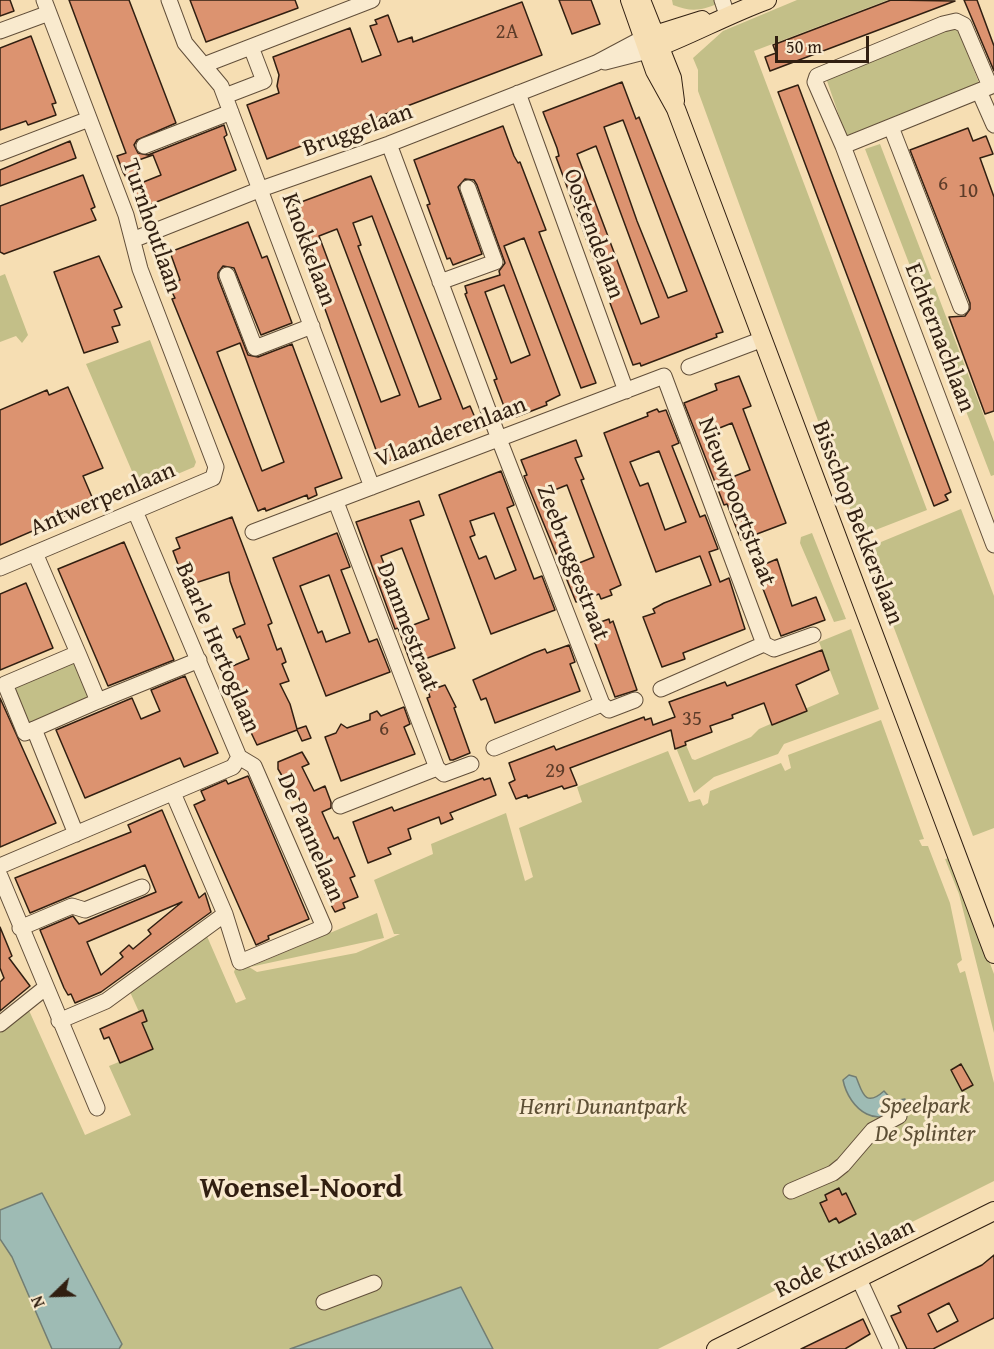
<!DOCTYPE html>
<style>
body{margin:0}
#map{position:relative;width:994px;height:1349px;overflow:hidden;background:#f6deb3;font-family:"Gentium Book Plus",serif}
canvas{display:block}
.north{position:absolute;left:24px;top:1265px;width:60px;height:60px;-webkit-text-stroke:4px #f9eace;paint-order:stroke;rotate:247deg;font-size:16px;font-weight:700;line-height:24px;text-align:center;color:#311f11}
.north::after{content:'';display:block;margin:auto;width:21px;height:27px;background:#311f11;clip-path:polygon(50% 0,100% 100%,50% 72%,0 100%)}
.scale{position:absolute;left:775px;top:36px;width:94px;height:27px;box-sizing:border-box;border:3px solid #311f11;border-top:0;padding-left:8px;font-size:18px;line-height:21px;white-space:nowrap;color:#311f11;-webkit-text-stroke:4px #f9eace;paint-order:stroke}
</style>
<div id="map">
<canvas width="994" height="1349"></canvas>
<div class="north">N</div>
<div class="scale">50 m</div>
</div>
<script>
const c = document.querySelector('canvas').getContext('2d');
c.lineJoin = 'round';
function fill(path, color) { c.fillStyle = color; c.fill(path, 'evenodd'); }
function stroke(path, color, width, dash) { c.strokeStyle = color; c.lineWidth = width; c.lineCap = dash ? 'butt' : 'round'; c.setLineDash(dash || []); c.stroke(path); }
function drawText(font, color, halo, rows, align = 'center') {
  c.font = font + ' "Gentium Book Plus",serif'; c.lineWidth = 6; c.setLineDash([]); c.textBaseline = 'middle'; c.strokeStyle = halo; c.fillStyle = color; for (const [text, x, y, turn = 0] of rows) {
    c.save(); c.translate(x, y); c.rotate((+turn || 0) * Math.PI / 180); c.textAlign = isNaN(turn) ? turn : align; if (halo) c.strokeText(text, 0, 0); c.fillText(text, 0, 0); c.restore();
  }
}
fill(new Path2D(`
 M672,0H718L719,3C701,11 691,12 673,5Z
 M797,0H888L754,51L927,510L860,536L698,91V70L693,58L723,31Z
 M957,27L979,83L846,136L826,78Z
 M880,144L994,442V475L991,476L865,149Z
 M5,274L28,335L22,343L16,336L0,342V276Z
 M150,340L196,462L194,467L140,490L86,364Z
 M961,509L994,596V828L973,836L864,549Z
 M812,533L846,619L834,622L800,543L801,537Z
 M851,629L879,709L784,744L778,754L714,777L694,793L671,735L680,731L692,759L695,760L751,737L759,729L839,694L819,642Z
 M74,659L92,697L29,727L11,684Z
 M881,720L924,839L919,840L922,846H928L950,903L962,960L957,964L960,973L965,971L994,1083V1181L658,1349H0V1027L27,1006L85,1135L131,1115L109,1066L148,1050L138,1027L144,1023L130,992L206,934L236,1003L246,999L234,972L238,960L257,972L356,953L400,934H394L374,880L433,854L431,844L506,813L525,881L533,877L519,828L582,802L577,787L668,751L689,802L700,799L703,806L708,803L710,791L781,763L785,771L791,768L788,755Z
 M950,858L994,974V1033L959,894L945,859Z
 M377,913L384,938L250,967Z`), '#c3bf88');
const water = new Path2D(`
 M849,1075L856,1077C862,1090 864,1109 884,1091L893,1101L905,1099L904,1103C880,1133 849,1110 843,1080Z
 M42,1193L122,1344L119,1349H52L12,1257L0,1239V1210Z
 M461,1287L493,1349H290Z`);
fill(water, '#9ebbb4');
stroke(water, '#727d73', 1.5);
const building = new Path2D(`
 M0,0H10L14,11L0,16Z
 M69,0H129L176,123L137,140L134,145L138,153L148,155L224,125L227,135L224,137L236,170L144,207L123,172L117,156L126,153ZM153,155L161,175L141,183L133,162Z
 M190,0H295L298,8L206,42Z
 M559,0H591L600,24L572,34Z
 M891,0L955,1L770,71L765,57L776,53L773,45Z
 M964,0H977L994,46V71Z
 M522,2L542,55L267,159L247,105L279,93L277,86L279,75L273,57L350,28L362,62L381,55L370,26L377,24L375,20L388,15L398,42L412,37L413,42Z
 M31,36L56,103L52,104L56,115L28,125L26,121L0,130V48Z
 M622,82L636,119L639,117L723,332L716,334L717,337L641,366L640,363L633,365L556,157L559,156L557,148L543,112ZM623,120L687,291L668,298L637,221L604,127ZM596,146L659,317L641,324L577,154Z
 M798,85L951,492L945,495L948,500L934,506L778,92Z
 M503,126L514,156L518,163L520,162L546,230L539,232L596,383L581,388L524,238L504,246L560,395L546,402L547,405L516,417L514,414L508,417L494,380L497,379L465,294L467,293L465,286L500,275L499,271L505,263L477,185L474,180L465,179L458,187L482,254L453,265L450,258L447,259L427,205L430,204L414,160ZM504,285L530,355L511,363L485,292Z
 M968,128L973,141L986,136L993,154L980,158L994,197V411L985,414L949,317L965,316L970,309V303L910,150Z
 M70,141L76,158L0,186V170Z
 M83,175L95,207L91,209L96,220L4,254L0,252V206Z
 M371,176L463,409L470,406L476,420L469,423L470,427L464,429V432L388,461L387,458L380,461L304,251L306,250L303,243L306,242L293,205ZM372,216L441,399L419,407L358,246L361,245L353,223ZM337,229L400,395L381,402L319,236Z
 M248,222L262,258L267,256L292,323L261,335L234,268L223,266L218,273V278L248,355L258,357L292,344L342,478L315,488L317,495L308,499L307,495L266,511L265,508L258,511L172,299L175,298L172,292L177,290L174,282L180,280L170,252ZM240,343L284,462L262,471L217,352Z
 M99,256L122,307L114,310L120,325L112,327L118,342L84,353L54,272Z
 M739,376L751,406L743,409L786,523L741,540L727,504L724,505L684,403L717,390L715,384ZM732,423L750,470L730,478L712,431Z
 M68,387L103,468L83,476L95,504L0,545V410L47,390L49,395Z
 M657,409L659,412L666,410L679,443L672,446L700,517L705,515L718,549L709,552L720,582L729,578L745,629L683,653L685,659L662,667L643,617L655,613L653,609L664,603L711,585L700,556L656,572L604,433L648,416L647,413ZM659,451L686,522L665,530L648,483L640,486L630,462Z
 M576,440L582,456L575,458L584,479L581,480L621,585L610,590L612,595L601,599L599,594L576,602L524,476L527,475L521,460ZM567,485L594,557L574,565L547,493Z
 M501,471L514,505L507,508L534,579L542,576L555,610L491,634L439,495ZM494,513L516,570L495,579L486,556L479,559L470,537L475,535L470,521Z
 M419,501L424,515L410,520L455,648L411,664L398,628L395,629L356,522ZM402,548L429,619L408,627L381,556Z
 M232,517L272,623L268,625L277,650L281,648L286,662L282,664L289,681L280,684L290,704L297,729L306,726L311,738L302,741L297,730L257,745L246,722L241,702L237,704L232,696L221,671L249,659L240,636L237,638L233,629L245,624L230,581L229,572L186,586L173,551L180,548L176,538Z
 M337,533L350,567L341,570L369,642L377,639L390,672L326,696L273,558ZM329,575L350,633L326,642L322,631L318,633L300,586Z
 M124,542L174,660L108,686L58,569Z
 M777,559L792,606L816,597L825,620L781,636L757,573L760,572L758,567Z
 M26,583L53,648L0,670V594Z
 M609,619L610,623L613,621L637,690L615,697L592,635L595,634L592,625Z
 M569,645L575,662L570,664L580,691L495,723L486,698L481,700L473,680L534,653L545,649L547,653Z
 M822,650L829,670L796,685L807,711L772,725L764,703L732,715L733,718L710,726L712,732L685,742L686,745L675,749L671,730L570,768L577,785L564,789L562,786L528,798L527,795L516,799L509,783L515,780L509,763L554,746L556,750L644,717L645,720L651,718L653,725L675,717L669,702L725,682L727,686Z
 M185,676L218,753L184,767L180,758L85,798L56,730L132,698L141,719L160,711L151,690Z
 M445,685L456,707L454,708L470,753L453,760H450L427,698L430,697L428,691Z
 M0,698L56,823L0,847Z
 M404,707L410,724L404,727L415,754L341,781L325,737L336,733L341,724L347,728L370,720V714L377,711L381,716Z
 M302,752L309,764L302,767L314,791L325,786L331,802V808L322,812L334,839L338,837L355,876L350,878L358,897L343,903L345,908L335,912L325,894L323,883L326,882L310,844L308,834L313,832L293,784L288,786L278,769V762Z
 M248,776L309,919L268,936L269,939L256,945L194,805L205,800L201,791L226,780L228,784Z
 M483,778L484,780L490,778L496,795L450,813L453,819L441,824L439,817L408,829L411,839L388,848L391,854L368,863L353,822L392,807L394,811Z
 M162,810L199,898L205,893L211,912L101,992L75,1003L71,994L68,995L64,988L40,930L73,916L79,924L156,892L145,865L30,913L15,878L131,832L128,825ZM182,902L148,930L151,934L133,949L129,945L120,953L123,957L101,975L87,942Z
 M0,927L12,956L9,958L30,986L0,1011V982L4,978L0,968Z
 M143,1010L147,1021L142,1023L153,1049L120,1063L109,1037L104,1039L100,1029Z
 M961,1064L973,1085L962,1091L951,1070Z
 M839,1188L842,1195L846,1193L856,1214L839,1223L836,1218L829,1222L820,1203L827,1200L825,1195Z
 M994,1255V1318L933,1349H907L891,1316L901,1312L898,1306L982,1265ZM949,1303L958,1321L937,1332L928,1314Z
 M863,1319L870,1334L845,1349H801Z`);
fill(building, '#dc9370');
stroke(building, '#311f11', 1.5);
const minor = new Path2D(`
 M169,0L185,43L221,86L372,487
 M722,0L727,15
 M0,31L49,13
 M605,62L648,51
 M204,65L372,0
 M994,85L843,146L994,545
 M979,91L994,125
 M518,93L626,391
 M225,96L264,81L251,47
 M891,127L961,307
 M389,144L499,439L602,704
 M144,146L231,112
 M843,146L815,82L817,76L943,24L956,21L964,25L990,86
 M0,153L89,119
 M135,239L261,189L389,144L596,63L643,38
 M227,275L255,348L312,326
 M440,282L495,262L468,188
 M689,367L763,339
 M336,502L437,768
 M135,511L239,757
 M253,532L664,376L764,644
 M35,553L78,653
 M0,568L213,478L216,467L140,269L126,215L44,0
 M78,653L98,701L25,733L5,684Z
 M661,689L764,644L774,649L813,635
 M98,701L199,660
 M34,729L76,834
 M494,748L602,704L609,710L635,700
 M173,793L225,914L240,962L324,927L254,766L239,757
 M340,806L437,768L444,774L471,764
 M0,866L233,767L239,757
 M0,876L97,1108
 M20,928L72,906L85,910L142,887
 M59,1021L106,1001L225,914
 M0,1024L45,988
 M791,1191L833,1173L843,1165L873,1130L899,1116
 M859,1279L891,1349
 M324,1302L374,1283`);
const major = new Path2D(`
 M630,0L655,71L676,109L994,954
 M641,0L672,78L675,101
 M645,38L702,20
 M648,51C689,36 726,15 767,0
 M716,1349L994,1211`);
stroke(minor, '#624f3a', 17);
stroke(major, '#311f11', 20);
stroke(minor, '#f9eace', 15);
stroke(major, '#f6deb3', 18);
drawText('21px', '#5c3c29', null, [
 ["2A",507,33],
 ["6",943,185],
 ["10",968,192],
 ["35",692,720],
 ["6",384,730],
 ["29",555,772]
]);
drawText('24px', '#311f11', '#f9eace', [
 ["Bruggelaan",358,131,-20],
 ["Turnhoutlaan",151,226,71],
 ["Oostendelaan",593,234,70],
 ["Knokkelaan",308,250,70],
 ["Echternachlaan",939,338,69],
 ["Vlaanderenlaan",451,433,-21],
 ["Antwerpenlaan",103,500,-23],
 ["Nieuwpoortstraat",736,502,69],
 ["Bisschop Bekkerslaan",857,523,69],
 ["Zeebruggestraat",572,563,69],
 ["Dammestraat",407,627,69],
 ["Baarle Hertoglaan",217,648,67],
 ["De Pannelaan",310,838,67],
 ["Rode Kruislaan",845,1259,-26]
]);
drawText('italic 24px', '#5d4f35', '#f9eace', [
 ["Speelpark",925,1107],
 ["De Splinter",925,1135],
 ["Henri Dunantpark",603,1108]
]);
drawText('bold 30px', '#311f11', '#f9eace', [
 ["Woensel-Noord",301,1189]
]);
</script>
